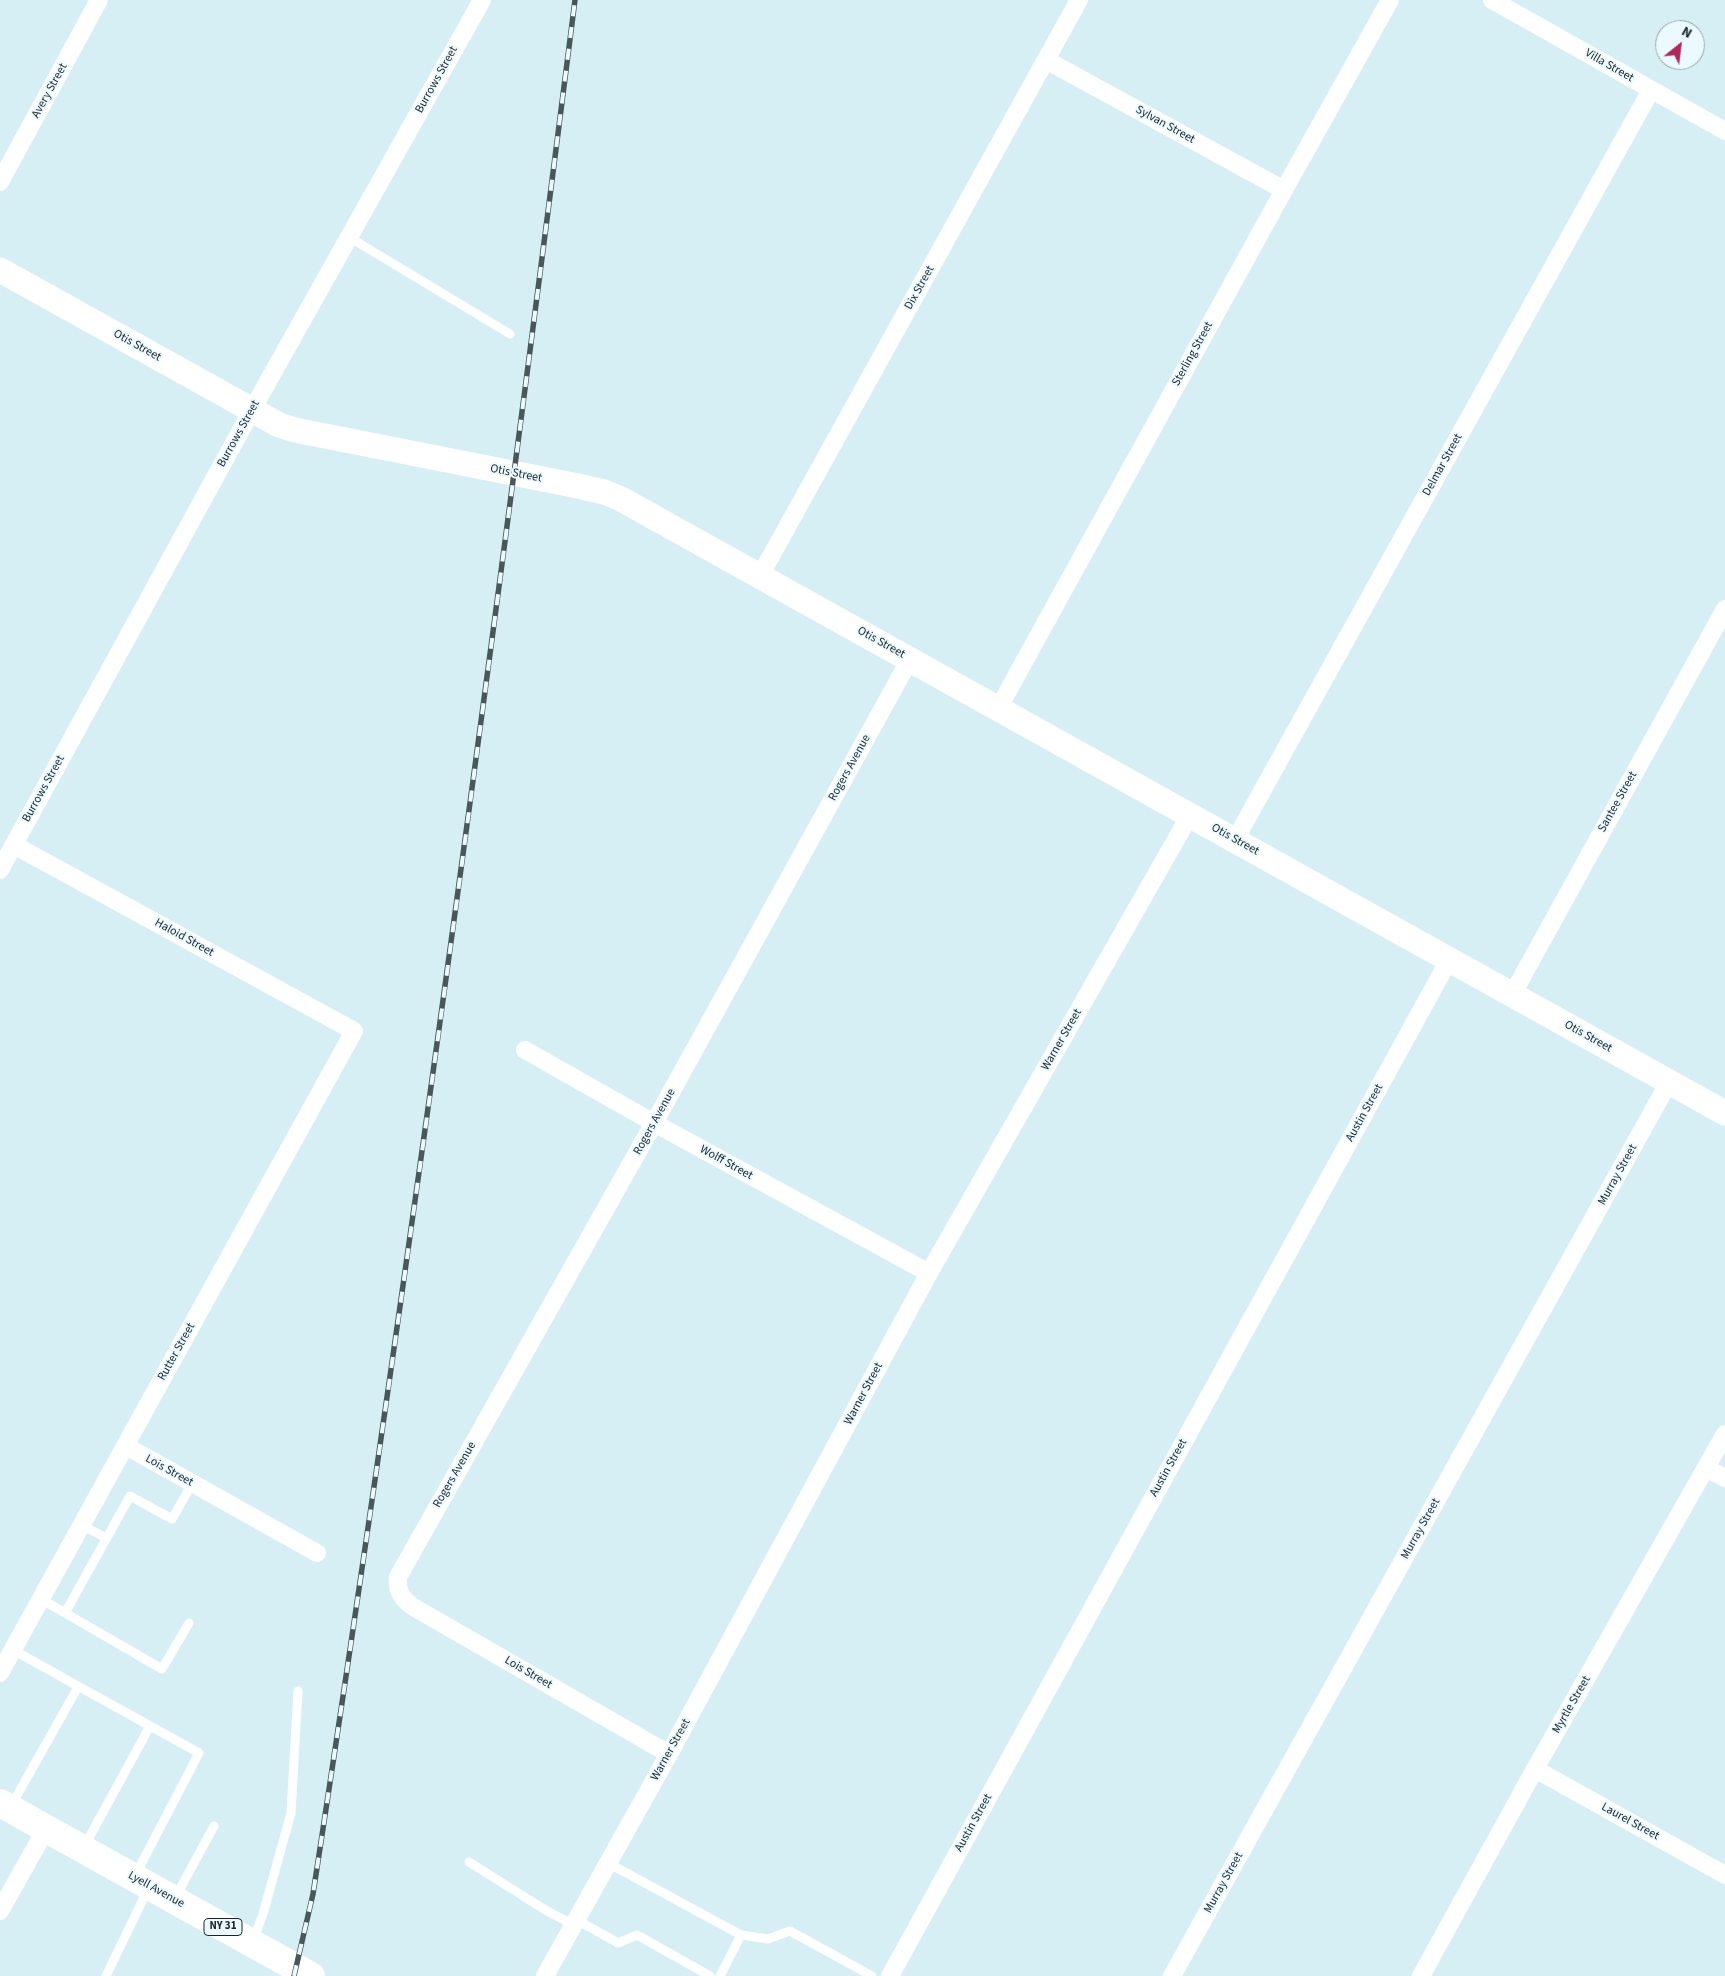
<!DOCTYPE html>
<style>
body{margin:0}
#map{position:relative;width:1725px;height:1976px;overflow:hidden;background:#d5eff5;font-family:"Source Sans 3",sans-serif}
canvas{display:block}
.north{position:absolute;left:1655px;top:20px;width:50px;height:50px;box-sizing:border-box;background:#ebfafe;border:1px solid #98a5a8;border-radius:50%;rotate:29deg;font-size:14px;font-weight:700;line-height:20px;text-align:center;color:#1b2527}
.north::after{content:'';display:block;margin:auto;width:18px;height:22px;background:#b12560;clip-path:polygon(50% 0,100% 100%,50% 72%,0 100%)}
</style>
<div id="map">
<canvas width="1725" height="1976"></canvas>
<div class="north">N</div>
</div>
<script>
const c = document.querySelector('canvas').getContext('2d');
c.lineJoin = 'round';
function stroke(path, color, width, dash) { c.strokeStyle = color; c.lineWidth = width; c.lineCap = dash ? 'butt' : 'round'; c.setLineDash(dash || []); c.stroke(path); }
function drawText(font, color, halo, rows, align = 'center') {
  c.font = font + ' "Source Sans 3",sans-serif'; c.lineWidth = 4; c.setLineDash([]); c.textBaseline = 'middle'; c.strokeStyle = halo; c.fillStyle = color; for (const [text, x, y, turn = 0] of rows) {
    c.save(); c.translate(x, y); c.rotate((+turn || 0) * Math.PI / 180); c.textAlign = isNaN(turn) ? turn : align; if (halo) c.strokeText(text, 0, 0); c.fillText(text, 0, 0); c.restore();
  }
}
stroke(new Path2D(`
 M349,237L510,334
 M82,1525L106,1538
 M41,1599L162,1669L189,1623
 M65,1613L130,1496L172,1519L192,1484
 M13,1650L199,1753L136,1874
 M11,1806L78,1687
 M84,1847L150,1726
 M469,1862L547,1911L574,1925
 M608,1863L741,1935L720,1976
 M175,1898L214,1826
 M577,1920L618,1943L637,1935L710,1976
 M741,1935L768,1939L790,1931L872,1976
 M253,1941L263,1914L291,1813L298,1691
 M106,1976L148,1889`), '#fff', 9);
stroke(new Path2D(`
 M1492,0L1725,131
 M1046,60L1284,190
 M0,182L99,0
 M760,576L1079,0
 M998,709L1284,190L1390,0
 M1235,840L1651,90
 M0,870L252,410L482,0
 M1512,995L1725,609
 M525,1050L654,1123L929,1273
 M126,1446L317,1553
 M1706,1468L1725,1478
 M0,1673L354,1031L14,845
 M669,1754L415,1608C403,1600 396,1592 398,1577L654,1123L910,659
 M1535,1769L1725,1875
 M0,1911L46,1829
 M545,1976L669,1754L929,1273L1190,815
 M890,1976L1449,960
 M1172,1976L1669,1082
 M1421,1976L1535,1769L1725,1434`), '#fff', 18);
stroke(new Path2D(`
 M0,270L279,425L295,430L578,486L604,492L621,499L1725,1113`), '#fff', 25);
stroke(new Path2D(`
 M0,1803L311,1976`), '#fff', 28);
const rail = new Path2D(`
 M294,1976L313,1894C410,1264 495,632 575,0`);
stroke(rail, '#49575a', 5.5);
stroke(rail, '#ebfafe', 4, [11]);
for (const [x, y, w] of [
 [223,1927,38]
]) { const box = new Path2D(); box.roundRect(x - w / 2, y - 8.5, w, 17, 4); c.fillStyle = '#ebfafe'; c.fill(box); stroke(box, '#1b2527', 1); }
drawText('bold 11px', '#1b2527', null, [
 ["NY 31",223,1927]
]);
drawText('12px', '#1b2527', '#ebfafe', [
 ["Villa Street",1609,66,30],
 ["Burrows Street",437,80,-61],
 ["Avery Street",50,91,-61],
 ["Sylvan Street",1165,125,29],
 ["Dix Street",920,288,-61],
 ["Otis Street",137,346,29],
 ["Sterling Street",1193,354,-61],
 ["Burrows Street",239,434,-61],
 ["Delmar Street",1443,465,-61],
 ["Otis Street",516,474,11],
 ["Otis Street",881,643,29],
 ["Rogers Avenue",850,768,-61],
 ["Burrows Street",44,789,-61],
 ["Santee Street",1618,802,-61],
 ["Otis Street",1235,840,29],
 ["Haloid Street",184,938,29],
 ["Otis Street",1588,1037,29],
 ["Warner Street",1062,1040,-60],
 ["Austin Street",1365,1113,-61],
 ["Rogers Avenue",655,1122,-61],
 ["Wolff Street",726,1163,29],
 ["Murray Street",1618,1175,-61],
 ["Rutter Street",177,1352,-61],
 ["Warner Street",864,1394,-62],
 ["Austin Street",1169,1468,-61],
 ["Lois Street",169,1471,29],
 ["Rogers Avenue",455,1475,-60],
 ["Murray Street",1421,1529,-61],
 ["Lois Street",528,1673,30],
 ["Myrtle Street",1572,1705,-60],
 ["Warner Street",671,1750,-61],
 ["Laurel Street",1630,1822,29],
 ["Austin Street",974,1823,-61],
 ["Murray Street",1224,1883,-61],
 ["Lyell Avenue",156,1890,29]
]);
</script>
